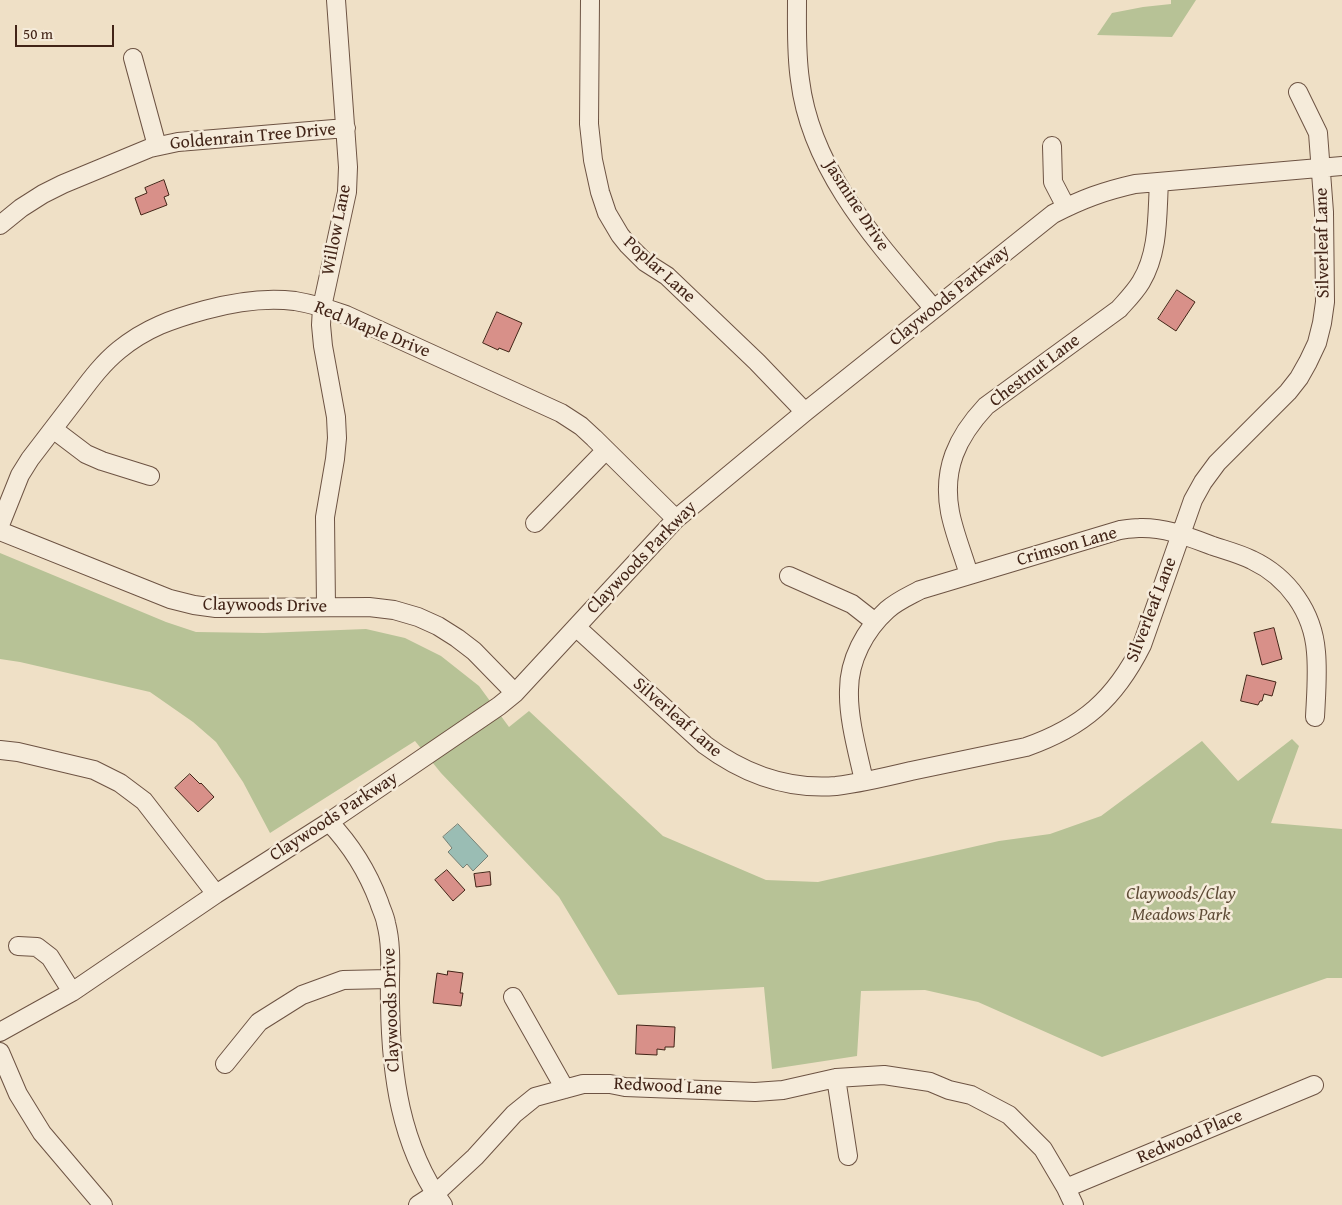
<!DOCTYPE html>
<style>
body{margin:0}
#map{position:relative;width:1342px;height:1205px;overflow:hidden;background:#efe0c6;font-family:"Gentium Book Plus",serif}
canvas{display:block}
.scale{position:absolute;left:15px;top:25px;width:99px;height:22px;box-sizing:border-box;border:2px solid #422417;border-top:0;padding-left:6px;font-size:15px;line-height:18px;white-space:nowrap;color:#422417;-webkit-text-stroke:4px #f5ebda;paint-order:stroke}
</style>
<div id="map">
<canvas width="1342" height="1205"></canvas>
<div class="scale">50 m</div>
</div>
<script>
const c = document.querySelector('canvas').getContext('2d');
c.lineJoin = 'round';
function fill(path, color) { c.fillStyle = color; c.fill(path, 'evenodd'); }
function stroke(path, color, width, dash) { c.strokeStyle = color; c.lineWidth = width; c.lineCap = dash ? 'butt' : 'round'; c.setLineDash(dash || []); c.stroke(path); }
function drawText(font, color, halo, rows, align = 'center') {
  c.font = font + ' "Gentium Book Plus",serif'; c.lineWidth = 5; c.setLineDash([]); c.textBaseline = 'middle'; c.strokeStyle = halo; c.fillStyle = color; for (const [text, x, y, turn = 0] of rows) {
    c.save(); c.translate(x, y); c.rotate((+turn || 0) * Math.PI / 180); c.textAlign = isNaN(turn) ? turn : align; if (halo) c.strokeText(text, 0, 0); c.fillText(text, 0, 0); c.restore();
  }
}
fill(new Path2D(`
 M1171,0H1196L1172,37L1097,35L1112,13L1143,7L1171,4Z
 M0,553L166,622L196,632L264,633L366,629L405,638L441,656L479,686L509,727L529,711L663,836L766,880L818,882L999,841L1050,834L1101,816L1202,741L1238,781L1292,739L1299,746L1271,823L1342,829V978H1327L1102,1057L978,1002L925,990L861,991L857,1056L772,1069L764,987L618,995L559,897L441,773L415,741L270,833L243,782L216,742L193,722L150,692L20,662L0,659Z`), '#b7c296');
const water = new Path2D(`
 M458,824L488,856L473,871L467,864L463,868L448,852L452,848L443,837Z`);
fill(water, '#9abdb4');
stroke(water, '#778075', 1);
const building = new Path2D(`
 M164,180L169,195L164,197L167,205L141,215L135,198L147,193L145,188Z
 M1177,290L1195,302L1176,331L1158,319Z
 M497,312L522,323L509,352L499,348L498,350L483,343Z
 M1274,628L1282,659L1262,665L1254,633Z
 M1247,675L1276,682L1272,696L1264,694L1262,701H1260L1258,705L1241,701Z
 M190,774L200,784L201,783L214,797L198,812L175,788Z
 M447,870L465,890L453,901L435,880Z
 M490,872L491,885L476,887L474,874Z
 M448,971L463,973L460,993H463L461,1006L433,1003L437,973L447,975Z
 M637,1025L675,1027L674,1047H665V1050L657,1049V1055L636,1054Z`);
fill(building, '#d89089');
stroke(building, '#422417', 1);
const minor = new Path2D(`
 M590,0L589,124L593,160L600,192L607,213L620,235L628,245L645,262L667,276L757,362L805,412
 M797,0C797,27 796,53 800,80C811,171 877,242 934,309
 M133,58L157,146
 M1052,146L1053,182L1066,207
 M0,225L21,208L43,194L63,184L150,148L178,142L346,128
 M53,429L86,454L102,461L150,476
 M535,523L606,450
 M0,525L20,475L30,459C46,438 63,416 79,395C91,379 103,363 119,350C146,328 172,319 205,310C234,302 264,297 295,301C313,304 329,309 346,315L561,413L581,426L594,438L676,519
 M0,531L170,599L194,605L216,608L369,607L394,610L418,617L438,626L457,638L474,651L515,693
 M969,575C963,554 954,533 950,512C942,469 957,437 986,406L1119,309C1127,300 1135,292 1141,282C1159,252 1157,216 1159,182
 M789,576L852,604L875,622
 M326,607L325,517L335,459L337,438L336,417L323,346L321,325L322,307L347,192L348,167L336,0
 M576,627L705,745C744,774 786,790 836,786C861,783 886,777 911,771C949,763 988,755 1026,747C1083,727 1115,699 1142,645L1193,500L1203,482L1217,463L1288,392L1299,378L1308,362L1317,343L1322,323L1325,302L1324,212L1318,133L1298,92
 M0,750L18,752L94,770L120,783L144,801L216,894
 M864,781C858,753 848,719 849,690C849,660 865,630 887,610C897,601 909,596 920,590L1120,530C1127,529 1133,528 1139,528C1165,527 1189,537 1213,546C1225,550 1240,554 1252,560C1288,577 1313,612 1316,652C1318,674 1316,696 1315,717
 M329,822C352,846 367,870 379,902C381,909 385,916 386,923C393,949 389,977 390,1003C391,1074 400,1145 443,1205
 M18,946L37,947L50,957L72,992
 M513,997L565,1089
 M0,1032L72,992L216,894L329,822L499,706L515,693L676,519L805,412L1053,214C1082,199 1104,191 1135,184L1342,166
 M0,1052L18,1094L42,1133L103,1205
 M225,1064L259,1022L302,995L343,980L389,979
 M836,1078L848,1156
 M1066,1188L1314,1085
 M418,1205L435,1194L475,1157L514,1114L535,1097L583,1084H610L625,1087L755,1092L783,1090L836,1078L884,1075L930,1082L949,1090L971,1095L1009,1115L1043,1149L1066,1188L1074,1205`);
stroke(minor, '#6d5343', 20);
stroke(minor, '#f5ebda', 18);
drawText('18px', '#422417', '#f5ebda', [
 ["Goldenrain Tree Drive",253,137,-5],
 ["Jasmine Drive",856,206,57],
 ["Willow Lane",337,230,-79],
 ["Silverleaf Lane",1323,243,-91],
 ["Poplar Lane",659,270,42],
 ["Claywoods Parkway",950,296,-39],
 ["Red Maple Drive",372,330,22],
 ["Chestnut Lane",1035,371,-37],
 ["Crimson Lane",1067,547,-16],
 ["Claywoods Parkway",642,558,-46],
 ["Claywoods Drive",265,606,1],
 ["Silverleaf Lane",1152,610,-69],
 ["Silverleaf Lane",677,718,41],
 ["Claywoods Parkway",334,817,-33],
 ["Claywoods Drive",392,1010,-92],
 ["Redwood Lane",668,1087,3],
 ["Redwood Place",1190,1137,-23]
]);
drawText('italic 18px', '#5f4c37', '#f5ebda', [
 ["Claywoods/Clay",1181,894],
 ["Meadows Park",1181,915]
]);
</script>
